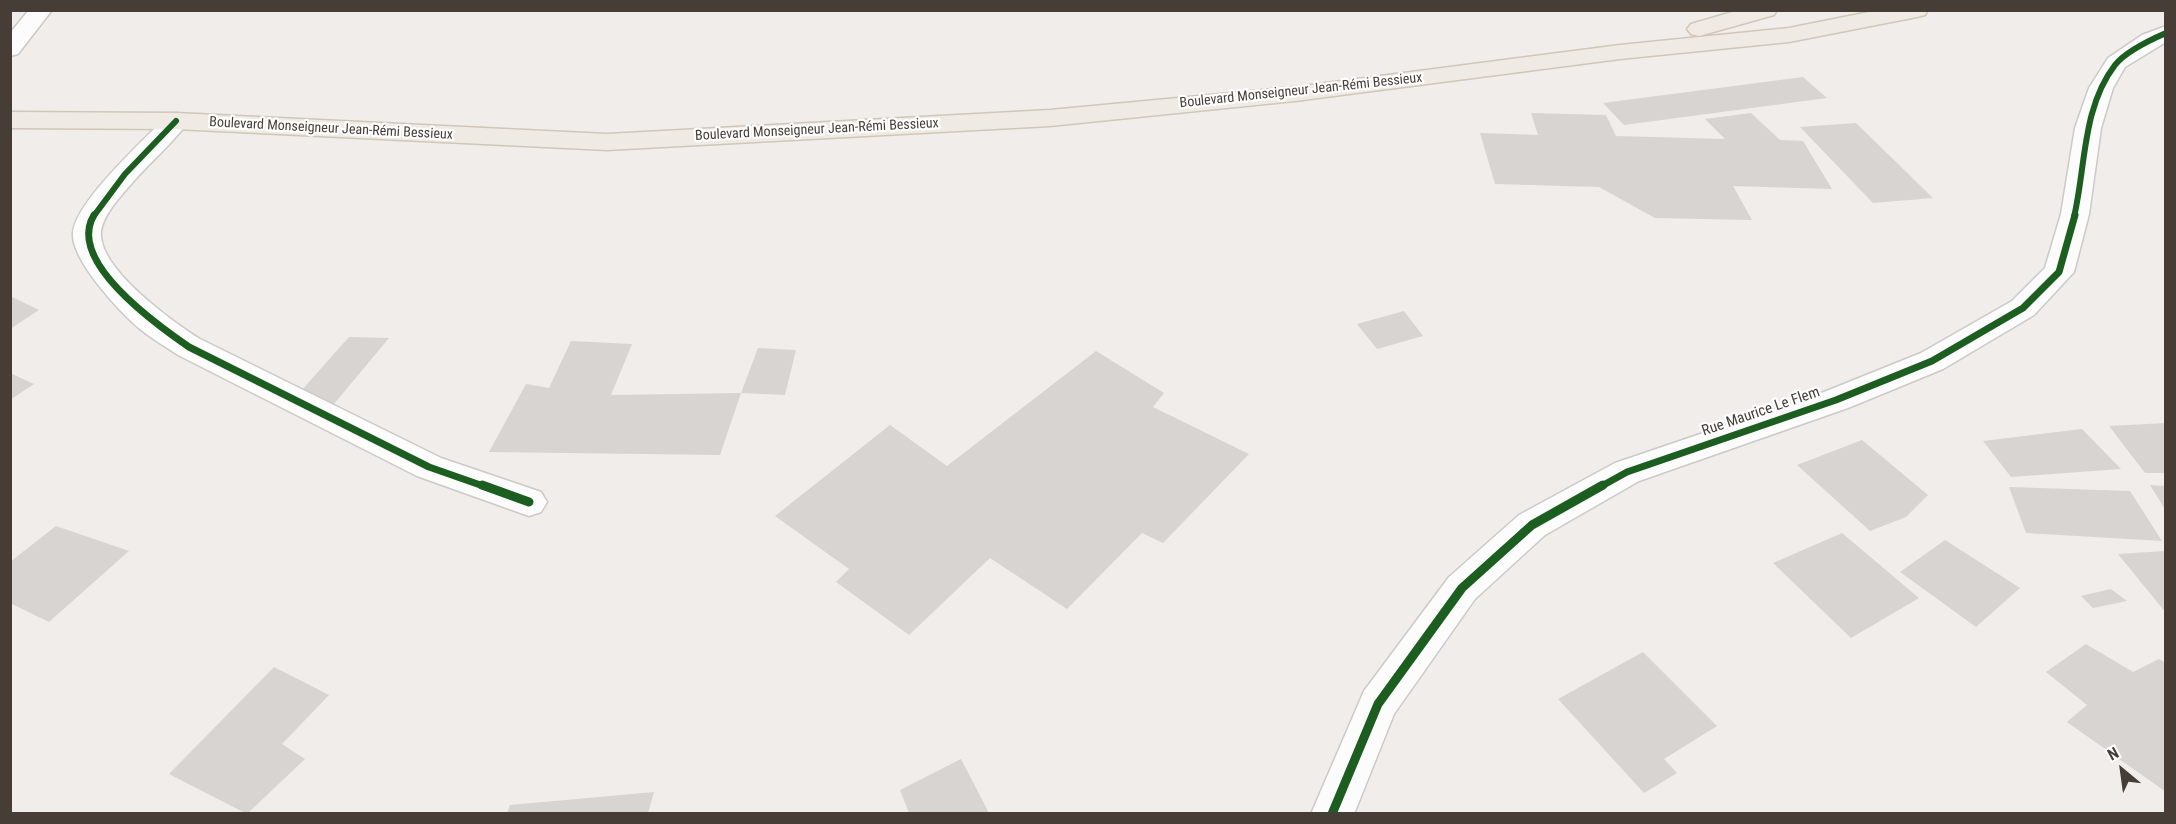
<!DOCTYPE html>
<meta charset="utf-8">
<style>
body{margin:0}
#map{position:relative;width:2176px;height:824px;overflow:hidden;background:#f0edea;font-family:"Roboto Condensed",sans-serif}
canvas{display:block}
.frame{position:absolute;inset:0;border:12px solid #463d36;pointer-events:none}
.north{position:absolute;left:2092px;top:740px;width:60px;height:60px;-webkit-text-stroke:4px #fff;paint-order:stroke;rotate:331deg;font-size:16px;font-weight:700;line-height:24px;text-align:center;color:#463d36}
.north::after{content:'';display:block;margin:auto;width:21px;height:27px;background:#463d36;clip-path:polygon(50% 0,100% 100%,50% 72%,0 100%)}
</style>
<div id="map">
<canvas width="2176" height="824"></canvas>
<div class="frame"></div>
<div class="north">N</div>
</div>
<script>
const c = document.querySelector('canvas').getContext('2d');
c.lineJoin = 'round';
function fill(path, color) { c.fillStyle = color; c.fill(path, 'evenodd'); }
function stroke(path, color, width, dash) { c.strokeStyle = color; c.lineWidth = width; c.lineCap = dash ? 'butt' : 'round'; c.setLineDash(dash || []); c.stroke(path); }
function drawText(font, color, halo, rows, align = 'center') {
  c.font = font + ' "Roboto Condensed",sans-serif'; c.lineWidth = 4.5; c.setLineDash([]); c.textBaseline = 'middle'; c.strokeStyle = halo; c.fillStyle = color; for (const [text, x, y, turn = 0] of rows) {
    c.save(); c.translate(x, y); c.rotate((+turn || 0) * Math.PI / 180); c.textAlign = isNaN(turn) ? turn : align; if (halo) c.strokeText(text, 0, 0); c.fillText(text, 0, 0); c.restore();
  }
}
fill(new Path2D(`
 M1803,77L1827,98L1624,125L1603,103Z
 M1531,113L1606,115L1616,136L1725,139L1705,119L1751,113L1780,140L1803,141L1832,189L1733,186L1752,220L1655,218L1599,187L1495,184L1480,133L1538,135Z
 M1856,123L1933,198L1873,203L1800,127Z
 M10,296L39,310L10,329Z
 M1404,311L1423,336L1377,349L1357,324Z
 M349,337L389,338L334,404L293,400Z
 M571,341L632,344L611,395L741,393L720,455L489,452L526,384L549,388Z
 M758,348L796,350L785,395L741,393Z
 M1096,351L1164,393L1153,407L1249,454L1163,543L1142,533L1067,609L990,558L909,635L836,582L849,569L775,516L890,425L947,466Z
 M10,373L34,384L10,400Z
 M2166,423V473H2145L2109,426Z
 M2082,429L2121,469L2011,477L1983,441Z
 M1862,440L1928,495L1906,517L1870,531L1797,465Z
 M2150,485L2166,486V511Z
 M2009,487L2130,491L2162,541L2026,533Z
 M56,526L129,551L49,622L10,603V562Z
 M1842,533L1919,598L1851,638L1773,563Z
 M1945,540L2020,588L1976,627L1900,572Z
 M2166,551V613L2118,554Z
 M2111,589L2127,601L2093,608L2081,596Z
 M2086,644L2133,672L2159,659L2166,663V792L2067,722L2087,705L2046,672Z
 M1643,652L1717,726L1664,759L1677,773L1644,793L1558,699Z
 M274,667L329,695L282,744L305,759L247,814L169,774Z
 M961,759L989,813H909L900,790Z
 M654,792L648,813H507L510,805Z`), '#d8d4d1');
const street = new Path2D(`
 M29,10H52L18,54L10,56V33Z
 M2166,26V42L2125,67L2113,88L2101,128L2089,214L2074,272L2034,315L1943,369L1848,408L1639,481L1545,535L1475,599L1394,714L1354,814H1311L1364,691L1449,577L1519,515L1615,463L1824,392L1921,353L2012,301L2045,268L2061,214L2075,128L2089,88L2108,58L2142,35Z
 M176,113L185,116L189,121C173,143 151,161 133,182C122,195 104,213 101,231C97,268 173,322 200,339L441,458L541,492L547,502L541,512L529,516L417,476L178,355C165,346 152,339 140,329C120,312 71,260 73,233C75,202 145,139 167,116Z`);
const primary = new Path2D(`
 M1739,10H1777L1774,15L1699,36L1691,34L1687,29L1691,24Z
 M1879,10H1928L1925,15L1917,17L1789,42L1620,59L1295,101L1050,126L607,150L176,129L10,128V112L176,113L607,134L1050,110L1295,87L1620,45L1789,28Z`);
stroke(street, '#ccc9c6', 3);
stroke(primary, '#d2c6b8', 3);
fill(street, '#fdfcfc');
fill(primary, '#f0eae4');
stroke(new Path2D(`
 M93,217L125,174L176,121
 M2074,217C2086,166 2082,108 2115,65C2126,51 2150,40 2166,33`), '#1b5e20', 6);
stroke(new Path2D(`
 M94,215C66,261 157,325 189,347L429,467L486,487
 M1600,487L1627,472L1836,400L1932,361L2023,308L2059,272L2075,215`), '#1b5e20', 7);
stroke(new Path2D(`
 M482,485L529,502
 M1332,814L1378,704L1462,588L1532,525L1603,485`), '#1b5e20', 9);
drawText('14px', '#463d36', '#fff', [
 ["Boulevard Monseigneur Jean-Rémi Bessieux",1301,91,-6],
 ["Boulevard Monseigneur Jean-Rémi Bessieux",331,129,3],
 ["Boulevard Monseigneur Jean-Rémi Bessieux",817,130,-3]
]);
drawText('15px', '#463d36', '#fff', [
 ["Rue Maurice Le Flem",1761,412,-19]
]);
</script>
